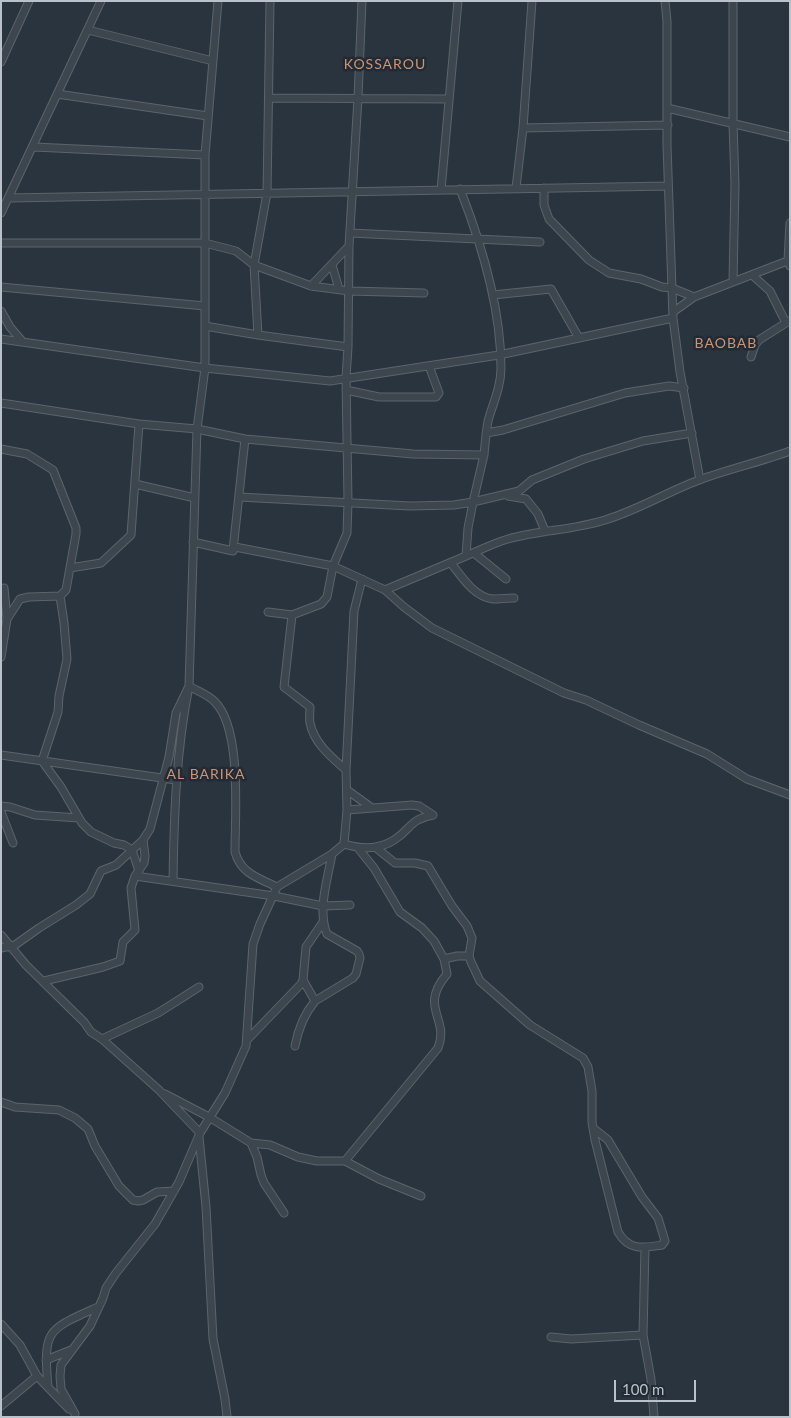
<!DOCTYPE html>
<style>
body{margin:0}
#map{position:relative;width:791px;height:1418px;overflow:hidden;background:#29343f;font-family:Lato,sans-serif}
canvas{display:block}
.frame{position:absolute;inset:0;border:2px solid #bac1ca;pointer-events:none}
.scale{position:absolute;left:614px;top:1380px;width:82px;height:22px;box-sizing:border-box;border:2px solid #bac1ca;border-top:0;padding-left:6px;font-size:15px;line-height:18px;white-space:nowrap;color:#bac1ca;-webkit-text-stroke:4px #222b35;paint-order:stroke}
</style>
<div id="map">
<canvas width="791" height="1418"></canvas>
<div class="frame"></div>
<div class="scale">100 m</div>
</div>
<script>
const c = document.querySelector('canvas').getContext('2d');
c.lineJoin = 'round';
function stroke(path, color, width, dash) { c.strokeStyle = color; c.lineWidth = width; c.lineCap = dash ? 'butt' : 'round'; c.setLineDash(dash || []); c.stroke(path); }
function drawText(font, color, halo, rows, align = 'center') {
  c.font = font + ' Lato,sans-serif'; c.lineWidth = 5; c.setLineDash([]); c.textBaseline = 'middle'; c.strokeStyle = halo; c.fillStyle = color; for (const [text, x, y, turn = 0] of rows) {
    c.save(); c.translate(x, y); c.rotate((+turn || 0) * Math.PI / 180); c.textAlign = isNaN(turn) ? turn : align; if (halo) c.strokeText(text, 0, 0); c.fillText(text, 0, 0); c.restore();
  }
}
const minor = new Path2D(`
 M665,1L667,21V145L673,318L680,372L700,480
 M733,1V123L735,184L733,282
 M88,30L213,61
 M1,62L29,1
 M57,94L208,116
 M269,98L449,99
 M667,108L790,137
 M523,128L668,125
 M34,147L205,155
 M516,188L523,128L532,1
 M544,188V205L549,219L589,260L609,273L641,279L662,287L672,288L694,297
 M441,190L458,1
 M9,198L668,186
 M1,213L101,1
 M790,223L788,260L790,266
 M350,233L540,242
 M1,243H205L236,251L254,265L311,286L349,291L424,293
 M332,265L339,289
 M752,275L770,291L786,323
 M311,286L349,246
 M1,287L205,306
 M493,295L551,289L579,338
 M1,311L10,327L22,341
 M673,312L694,297L790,260
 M205,326L258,335L348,347
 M258,335L254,265L267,193L270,1
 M1,339L205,368L330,381L499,355L673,318
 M751,357L755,345L759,340L789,321
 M346,390L379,397H436L439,393L429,366
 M1,403L139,424L197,429L245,439L413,454L484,455C485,444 486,432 488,421C493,403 501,387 501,368C501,307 482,245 460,189
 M486,433L503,430L625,393L669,386L684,388
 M692,433L643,441L584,459L532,480L519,491L473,502L468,528L466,556C480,550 494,543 508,539C540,530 574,530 605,520C638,510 667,492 699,480C729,469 760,462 790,451
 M1,449L27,454L53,470L76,528V534L66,590L60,596L29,597L20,599L7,619
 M135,484L195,498
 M508,496L526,499L538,514L545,531
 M239,497L410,506L454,505L473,502L484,455
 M193,542L233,551L235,547L333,566L385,590L404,607L432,628L564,693L586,700L639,725L707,754L747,779L790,795
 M233,550L245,439
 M474,553L506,579
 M451,563C462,577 474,597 493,599C500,599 507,598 514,598
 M70,568L101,563L131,535L139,424
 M385,590L466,556
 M60,596L64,623L67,659L59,696L58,712L42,761L61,787L82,823L91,832L114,843L124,845L132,850L139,871
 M268,612L292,615L321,604L327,597L333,566L347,533L348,502L346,378L348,347L349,246L358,98L362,1
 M292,615L284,687L310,707C310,713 309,718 310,723C314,743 331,757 346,770
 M1,657L7,619L4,588
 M1,755L176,780
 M347,790L372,808
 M1,806L10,807L35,815L79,818
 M347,810L412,805L419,806L433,815
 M1,812L13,843
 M344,844C361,849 379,850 394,840C412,829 408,820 433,815
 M375,847L395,863H415L428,866L452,906L467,926L472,938L469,956
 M135,876L274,896L323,906L350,905
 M173,881C174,816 176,751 189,686L197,429L205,368V155L218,1
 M1,935L26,965L84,1022L91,1032L102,1039L159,1090L200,1133
 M1,948L15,945L39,928L76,905L90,894L101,871L116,865L143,840L150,829L169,757L176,713L189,686C197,691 209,695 215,702C242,729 235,815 235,852C241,874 259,878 277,887
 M444,959L457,956H469L471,962L480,981L530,1025L583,1058L588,1067L592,1091V1122L595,1140L618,1232C629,1251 643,1248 662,1245L665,1241L658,1218L642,1197L608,1140L593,1128
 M303,980L315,1001
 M44,981L103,967L120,961L123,942L135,930L131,888L135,876L144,863L145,856L143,840
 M102,1039L158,1013L199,987
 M247,1040L301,984L303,980L306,947L323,922
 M295,1046C298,1030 305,1013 315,1001L353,978L356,974L360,958L359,954L357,951L327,934C317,910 328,878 332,854
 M165,1094L209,1117L251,1143L257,1157L261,1175L264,1183L284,1213
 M1,1102L15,1107L59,1110L75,1118L88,1129L95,1146L119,1186L133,1200L138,1201L143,1200L157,1192L174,1191
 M199,1137L206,1207L213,1339L225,1399L227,1417
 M251,1143L270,1145L298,1157L317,1161H345L379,1179L421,1196
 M345,1161L438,1048C450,1018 418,1008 447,974L444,959L434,941L422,928L400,912L374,868L358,848
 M645,1248L643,1335L651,1379L654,1417
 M1,1324L20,1345L37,1376L69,1409
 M551,1337L571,1339L643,1335
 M46,1360L71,1350
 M48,1387C43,1329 47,1330 98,1307
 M1,1406L37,1376
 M75,1414L61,1389L60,1376L61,1365L90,1326L103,1298L106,1288L116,1273L155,1224L179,1182L200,1133L225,1093L246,1046L253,944L260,924L277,887L332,854L344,844L347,810L346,770L354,611L362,579`);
stroke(minor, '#5b646d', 9);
stroke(minor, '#3d464f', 7);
c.letterSpacing = '1px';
drawText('14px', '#cc9473', '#222b35', [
 ["KOSSAROU",385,64],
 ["BAOBAB",726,343],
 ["AL BARIKA",206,774]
]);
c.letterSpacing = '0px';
</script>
